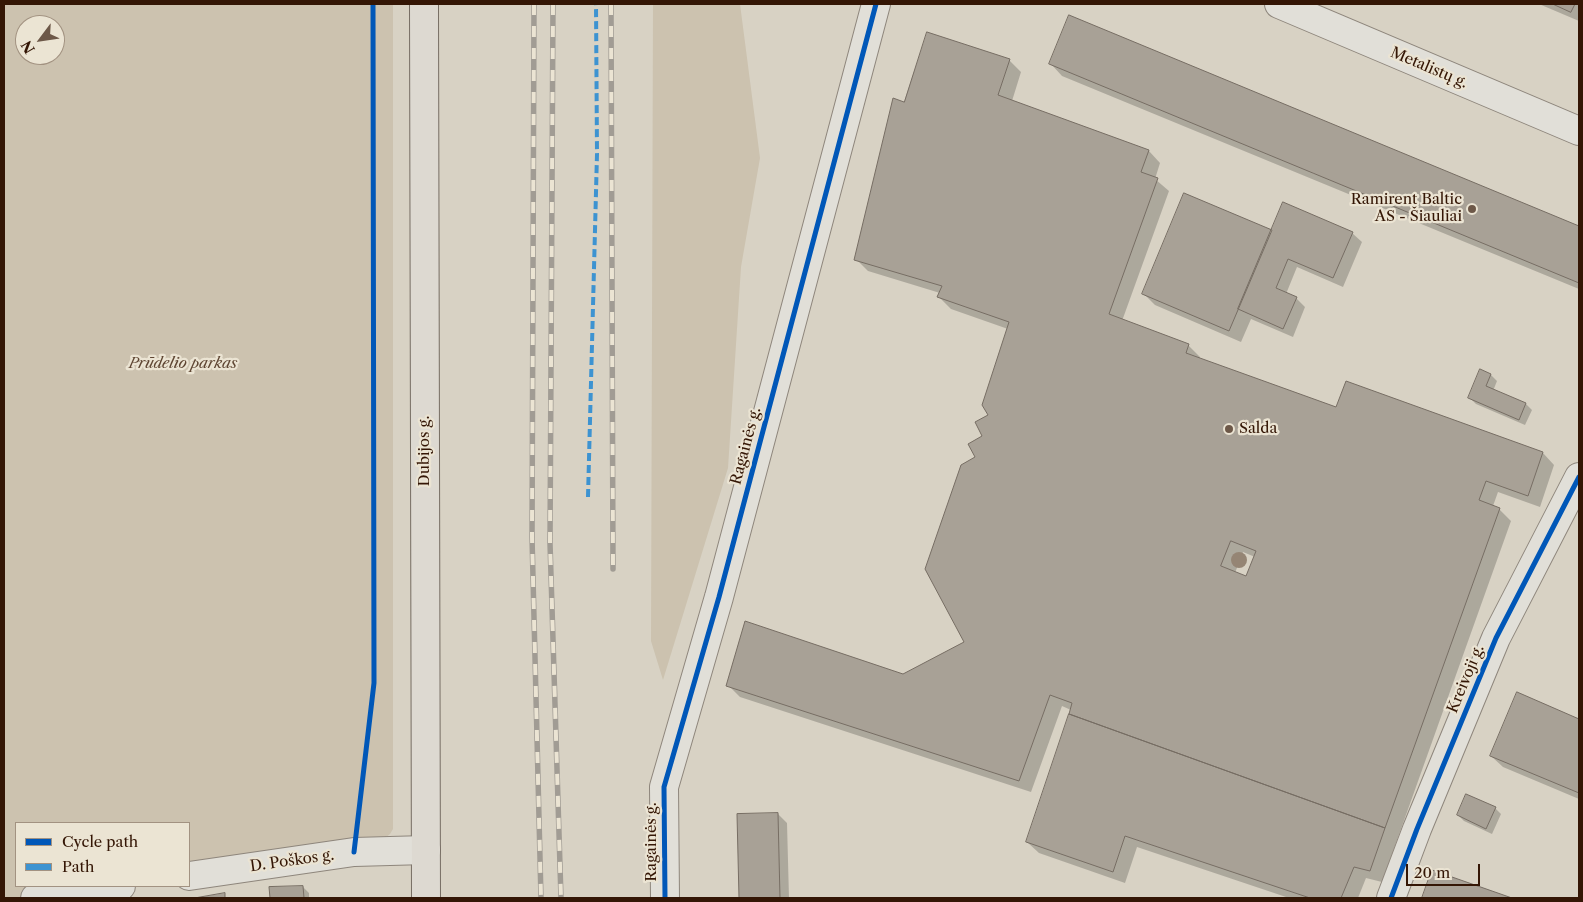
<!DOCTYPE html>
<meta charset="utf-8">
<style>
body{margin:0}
#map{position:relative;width:1583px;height:902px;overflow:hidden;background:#d8d2c4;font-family:"Libre Caslon Text",serif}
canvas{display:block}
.frame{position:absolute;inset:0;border:5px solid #341605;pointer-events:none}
.legend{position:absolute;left:15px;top:822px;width:175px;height:65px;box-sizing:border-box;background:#ebe4d3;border:1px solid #a29281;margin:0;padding:6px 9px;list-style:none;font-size:15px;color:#341605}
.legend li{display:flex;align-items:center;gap:10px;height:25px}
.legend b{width:25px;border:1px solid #a29281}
.north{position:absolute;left:15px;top:15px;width:50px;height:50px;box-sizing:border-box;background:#ebe4d3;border:1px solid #a29281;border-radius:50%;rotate:239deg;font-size:14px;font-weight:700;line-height:20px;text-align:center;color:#341605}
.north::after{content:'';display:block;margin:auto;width:18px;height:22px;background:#6d5848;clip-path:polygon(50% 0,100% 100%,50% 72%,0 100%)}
.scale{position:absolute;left:1406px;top:864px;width:74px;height:22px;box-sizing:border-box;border:2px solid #341605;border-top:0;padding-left:6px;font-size:15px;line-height:18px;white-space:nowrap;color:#341605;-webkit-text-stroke:4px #ebe4d3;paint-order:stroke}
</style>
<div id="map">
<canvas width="1583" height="902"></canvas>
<div class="frame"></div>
<ul class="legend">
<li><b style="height:6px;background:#0057b8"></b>Cycle path</li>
<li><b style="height:6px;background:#3d93d1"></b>Path</li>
</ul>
<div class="north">N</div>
<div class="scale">20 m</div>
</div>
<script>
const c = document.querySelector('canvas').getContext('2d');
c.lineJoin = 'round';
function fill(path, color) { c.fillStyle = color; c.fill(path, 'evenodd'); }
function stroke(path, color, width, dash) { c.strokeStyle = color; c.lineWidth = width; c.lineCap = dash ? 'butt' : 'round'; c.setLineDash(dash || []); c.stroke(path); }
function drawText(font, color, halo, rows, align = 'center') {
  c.font = font + ' "Libre Caslon Text",serif'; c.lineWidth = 4.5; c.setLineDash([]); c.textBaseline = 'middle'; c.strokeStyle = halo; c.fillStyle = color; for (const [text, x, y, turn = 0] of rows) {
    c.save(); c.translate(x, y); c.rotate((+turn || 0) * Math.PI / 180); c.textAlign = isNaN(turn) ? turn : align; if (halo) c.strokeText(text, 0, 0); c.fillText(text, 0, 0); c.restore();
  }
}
fill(new Path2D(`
 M4,4H393V829L390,834L384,839L189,876V823H16V886H121L35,898H4ZM25,25H55V55H25Z
 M653,4H740L760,158L741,267L728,468L663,680L651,641Z`), '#ccc2af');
fill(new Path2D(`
 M1539,4H1579V21Z
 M1070,17L1579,227V289L1062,76L1051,64Z
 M1009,60L1021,72L1012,101L1149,151L1160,163L1155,179L1169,191L1122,321L1188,345L1200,357V359L1337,409L1346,382L1543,453L1554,465L1540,507L1498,492L1493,506L1499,509L1511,521L1382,882L1366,878L1358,898H1289L1137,847L1125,883L1039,853L1027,842L1071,710L1062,706L1031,792L740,697L728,685L904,675L965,643L977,457L989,416L1008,329L951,309L939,297L940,293L868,271L856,259L905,104ZM1243,552L1255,557L1247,578L1235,573Z
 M1272,232L1352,233L1362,242L1343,287L1297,267L1286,294L1296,298L1305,307L1293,337L1251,319L1241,342L1155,305L1143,293Z
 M1481,371L1491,375L1497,381L1493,391L1526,404L1532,410L1525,425L1476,404L1470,398Z
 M1517,694L1579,720V799L1503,767L1491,756Z
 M1495,808L1501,814L1492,834L1464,821L1458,815Z
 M778,814L787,823L789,898H740L738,815Z
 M1432,872L1508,898H1423Z
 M303,887L309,893V898H271V888Z`), '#0003');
const building = new Path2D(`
 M1553,4H1575L1571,12Z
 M1069,15L1579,226V283L1049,64Z
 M927,32L1010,59L998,95L1149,150L1141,172L1158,178L1109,314L1189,344L1186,353L1336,407L1346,381L1543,452L1528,496L1486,481L1479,500L1500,508L1385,828L1069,714L1072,703L1050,695L1019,781L726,686L745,621L903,674L964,642L925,569L961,465L975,457L968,444L982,436L975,422L988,415L982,405L1009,322L937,297L942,286L854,260L893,98L904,102ZM1231,541L1256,551L1246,576L1221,566Z
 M1184,193L1272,230L1229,331L1142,294Z
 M1283,202L1353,232L1333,278L1288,259L1276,288L1297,297L1283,329L1238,309Z
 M1480,369L1491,374L1486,386L1526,403L1519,420L1468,398Z
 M1517,692L1579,719V793L1490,756Z
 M1069,714L1385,828L1370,871L1354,867L1341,898H1310L1125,836L1113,872L1026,842Z
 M1466,794L1496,807L1486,829L1457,815Z
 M778,813L780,898H739L737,814Z
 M1432,870L1512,898H1422Z
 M303,886L304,898H270L269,887Z
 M225,893V898H195Z`);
fill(building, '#a8a196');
stroke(building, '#766d63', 1);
const minor = new Path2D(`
 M1279,4L1579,131
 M189,876L354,852L426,850
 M35,898L121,886
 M665,898L664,787L719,597L876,4
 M1391,898L1417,829L1496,638L1579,477`);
const major = new Path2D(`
 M424,4L426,898`);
stroke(minor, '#8e867c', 30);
stroke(major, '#766d63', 30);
stroke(minor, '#e1dfd8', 28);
stroke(major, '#ddd9d1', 28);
const rail = new Path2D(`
 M534,4L532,537L541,898
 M553,4L550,543L561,898
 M611,4L613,569`);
stroke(rail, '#a19c94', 5.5);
stroke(rail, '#ebe4d3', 4, [11]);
stroke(new Path2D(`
 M588,497L597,154L596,4`), '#3d93d1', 4, [8, 4]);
stroke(new Path2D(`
 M354,852L374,683L373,4
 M665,898L664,787L719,597L876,4
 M1391,898L1417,829L1496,638L1579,477`), '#0057b8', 5);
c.fillStyle = '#958574';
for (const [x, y] of [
 [1239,560]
]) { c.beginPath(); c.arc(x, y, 8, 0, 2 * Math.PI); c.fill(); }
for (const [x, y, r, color] of [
 [1472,209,5,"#6d5848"],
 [1229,429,5,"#6d5848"]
]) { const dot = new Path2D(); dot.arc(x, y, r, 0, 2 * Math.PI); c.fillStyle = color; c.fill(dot); stroke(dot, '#ebe4d3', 2); }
drawText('15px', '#341605', '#ebe4d3', [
 ["Metalistų g.",1429,68,23],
 ["Ragainės g.",746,446,-75],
 ["Dubijos g.",425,451,-90],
 ["Kreivoji g.",1466,679,-67],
 ["Ragainės g.",652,842,-90],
 ["D. Poškos g.",292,861,-8]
]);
drawText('15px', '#341605', '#ebe4d3', [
 ["Ramirent Baltic",1462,200],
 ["AS - Šiauliai",1462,217],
 ["Salda",1239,429,"left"]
], 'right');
drawText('italic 15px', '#5f4633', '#ebe4d3', [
 ["Prūdelio parkas",183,364]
]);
</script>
